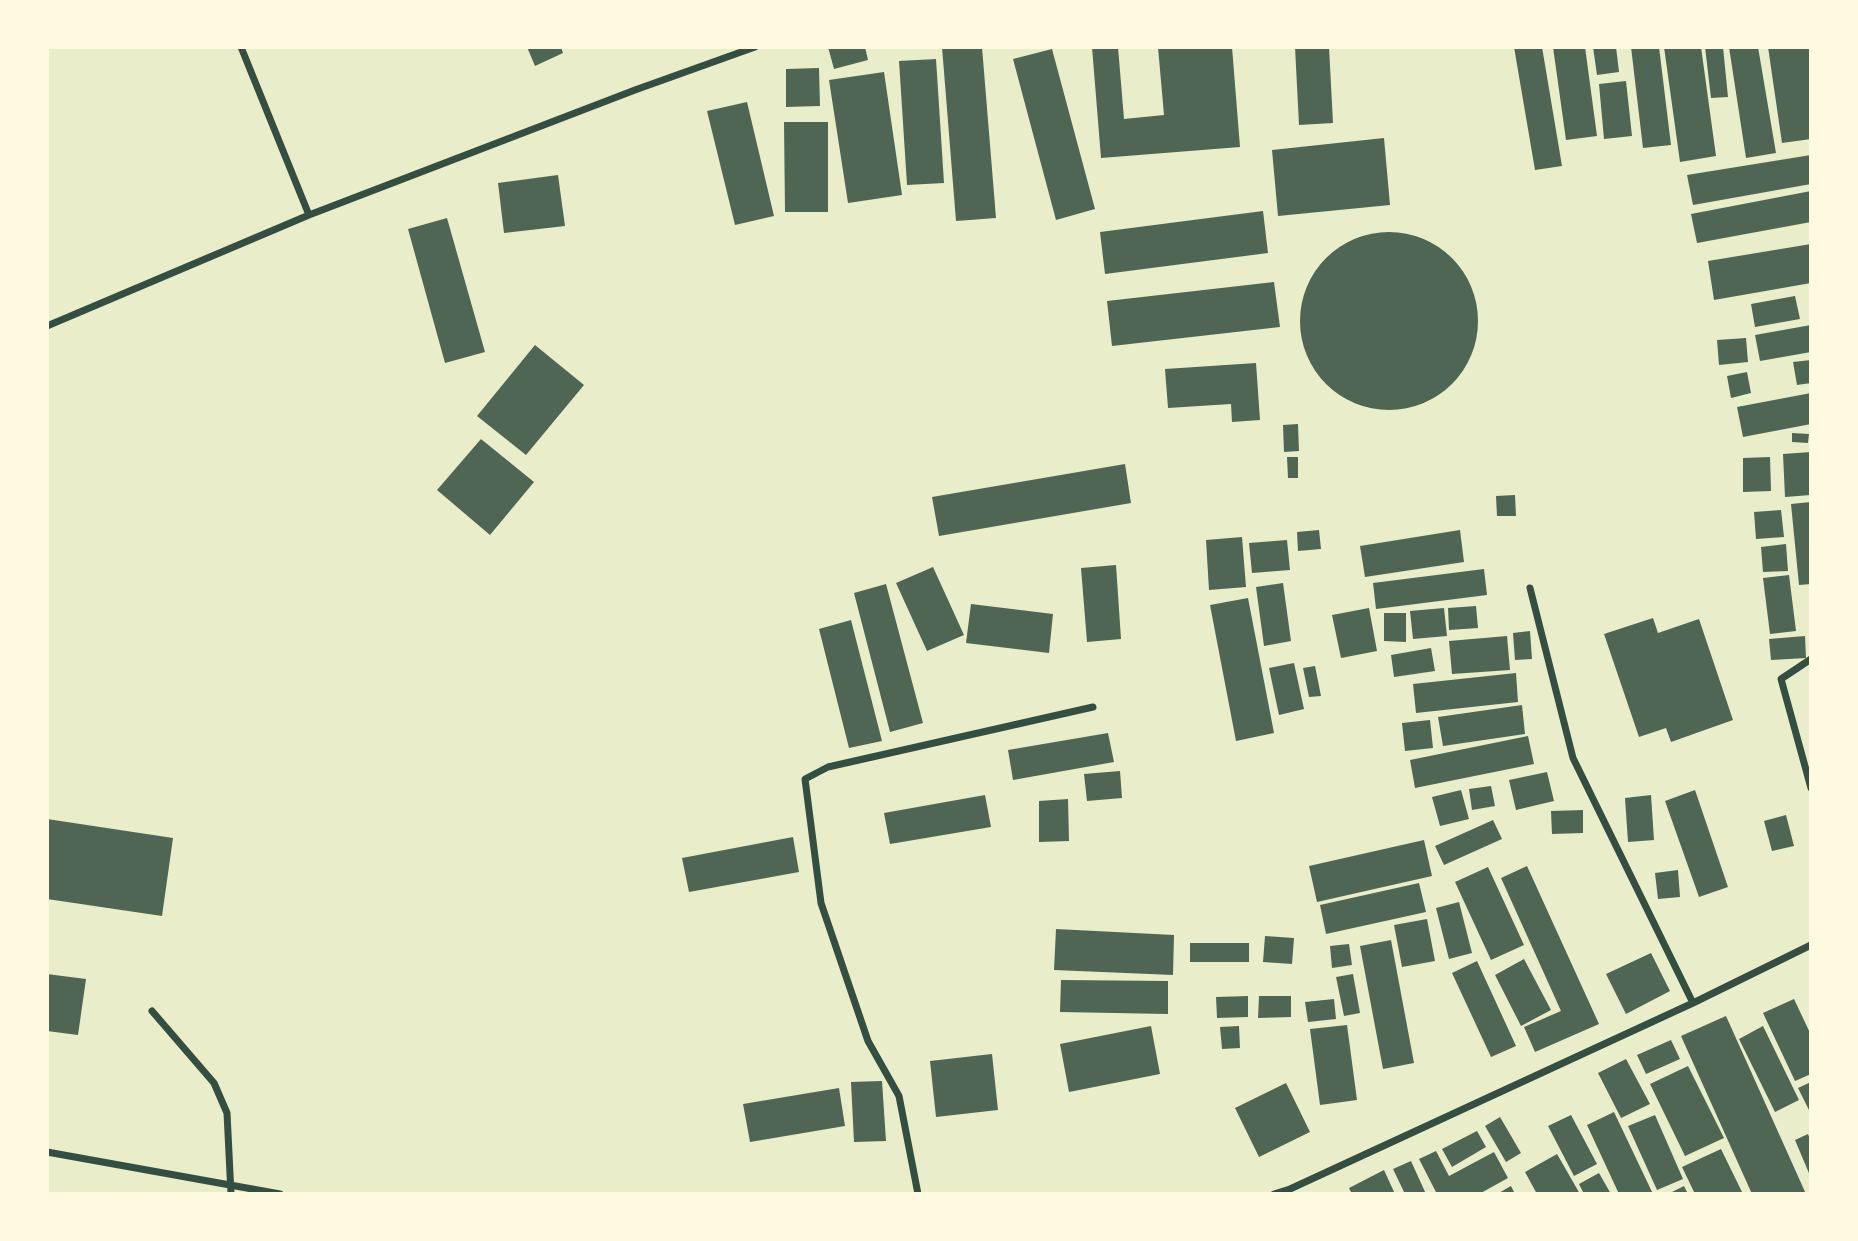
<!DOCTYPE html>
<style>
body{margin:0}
#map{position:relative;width:1858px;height:1241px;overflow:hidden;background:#e9edc9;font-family:Spectral,serif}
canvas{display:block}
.frame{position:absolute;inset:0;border:49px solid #fefae0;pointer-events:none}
</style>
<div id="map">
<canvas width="1858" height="1241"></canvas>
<div class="frame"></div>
</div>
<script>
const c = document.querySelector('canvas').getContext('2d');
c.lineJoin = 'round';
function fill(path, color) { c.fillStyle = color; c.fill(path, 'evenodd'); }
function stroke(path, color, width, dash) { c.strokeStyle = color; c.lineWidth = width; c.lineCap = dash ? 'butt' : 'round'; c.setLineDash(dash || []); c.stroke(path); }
fill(new Path2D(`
 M527,47H561L563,53L535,66Z
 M828,47H865L868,60L834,69Z
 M942,47H982L996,218L956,221Z
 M1092,47H1118L1124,119L1164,115L1158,47H1232L1240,147L1101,158Z
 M1295,47H1329L1333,123L1299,125Z
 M1514,47H1542L1562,166L1535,170Z
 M1553,47H1585L1597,136L1566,140Z
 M1593,47H1616L1619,72L1597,75Z
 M1631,47H1659L1671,145L1643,148Z
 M1664,47H1701L1716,156L1680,162Z
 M1705,47H1723L1728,97L1711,98Z
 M1729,47H1758L1776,153L1746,158Z
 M1768,47H1811V139L1782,143Z
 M1052,49L1095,209L1056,220L1013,59Z
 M936,59L944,183L907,185L899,61Z
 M819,68L820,106L786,107V69Z
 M884,72L902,195L848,203L829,80Z
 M1626,81L1632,136L1604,139L1599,84Z
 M747,102L774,216L735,225L707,111Z
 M784,122H828V212H785Z
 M1384,138L1390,205L1278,216L1272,150Z
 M1811,155V184L1693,205L1687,175Z
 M558,175L565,226L504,233L498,183Z
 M1811,191V222L1697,243L1691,214Z
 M1263,211L1268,253L1105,274L1100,232Z
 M447,218L485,352L445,363L408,229Z
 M1300 321a89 89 0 1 1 178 0a89 89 0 1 1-178 0Z
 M1811,244V283L1714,300L1708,261Z
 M1274,282L1280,327L1112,346L1107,301Z
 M1795,296L1800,319L1755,327L1751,304Z
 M1811,325V352L1760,361L1755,335Z
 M1746,338L1748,362L1719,365L1717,340Z
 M535,345L584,385L526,455L477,416Z
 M1811,360V383L1797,385L1793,362Z
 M1256,363L1260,420L1232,422L1231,404L1168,408L1165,369Z
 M1747,372L1751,393L1731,398L1727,376Z
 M1811,393V424L1743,437L1737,407Z
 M1298,424L1299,451L1284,452L1283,425Z
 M1792,433L1809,434L1808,443L1792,442Z
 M481,439L534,482L490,535L437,490Z
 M1811,452V495L1785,497L1783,454Z
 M1287,457H1298V478H1288Z
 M1770,457L1771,491L1743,492V458Z
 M1125,464L1131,503L939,536L932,497Z
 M1515,495L1516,516H1497L1496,496Z
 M1811,502V584L1799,585L1791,504Z
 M1781,510L1784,537L1756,539L1754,512Z
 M1319,530L1321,549L1298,551L1297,532Z
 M1460,530L1464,562L1365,577L1360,546Z
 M1242,537L1246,587L1209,590L1206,540Z
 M1287,540L1290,570L1252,573L1249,543Z
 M1786,544L1788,571L1763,572L1761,547Z
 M1116,565L1121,639L1087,642L1081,568Z
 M933,567L964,635L927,651L896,583Z
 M1484,569L1487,595L1376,609L1373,583Z
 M1789,575L1796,631L1770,634L1763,578Z
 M1283,583L1291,641L1264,646L1256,587Z
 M886,584L923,723L890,732L854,593Z
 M1248,598L1274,733L1236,741L1210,605Z
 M971,604L1053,614L1049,653L966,643Z
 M1476,606L1478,628L1449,630L1448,608Z
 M1369,608L1377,651L1341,658L1332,615Z
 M1444,608L1447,636L1413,639L1410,611Z
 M1384,613H1406V642L1384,641Z
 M1653,618L1658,633L1699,619L1733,720L1671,742L1666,728L1639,737L1604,634Z
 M851,620L882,741L849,748L819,629Z
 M1530,631L1532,659L1515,660L1513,633Z
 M1507,636L1510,670L1452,674L1449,641Z
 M1805,636L1806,658L1771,660L1769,639Z
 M1431,648L1435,671L1394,677L1391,655Z
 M1294,663L1304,709L1279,715L1269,668Z
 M1315,666L1321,696L1309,697L1303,668Z
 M1516,673L1518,702L1416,713L1413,684Z
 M1522,705L1525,734L1443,746L1438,717Z
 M1430,720L1433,748L1405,751L1402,723Z
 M1108,733L1114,762L1013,780L1008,750Z
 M1528,736L1534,764L1415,788L1410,760Z
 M1120,771L1122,798L1087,801L1084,774Z
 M1547,772L1554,801L1516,810L1509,780Z
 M1491,786L1495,806L1472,810L1469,789Z
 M1461,790L1469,819L1440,826L1432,797Z
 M1695,790L1728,887L1699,897L1665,801Z
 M985,795L991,827L890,844L884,813Z
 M1651,795L1654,840L1628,842L1625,798Z
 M1068,799L1069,841L1039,842V801Z
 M1583,810V833L1552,834L1551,811Z
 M1786,815L1794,846L1772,851L1764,821Z
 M47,819L173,838L162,916L47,899Z
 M1493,820L1502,839L1444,865L1435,846Z
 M793,837L799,872L689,892L682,858Z
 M1424,840L1432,876L1317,902L1309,866Z
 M1527,866L1599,1024L1535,1052L1524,1027L1561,1011L1501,878Z
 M1488,867L1524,945L1491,960L1455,882Z
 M1678,870L1680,897L1658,899L1655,873Z
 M1419,883L1426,912L1326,934L1320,905Z
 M1459,902L1472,953L1449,959L1436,908Z
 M1427,919L1435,961L1402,967L1394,925Z
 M1056,929L1174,935L1173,975L1054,970Z
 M1265,936L1294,938L1292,964L1263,962Z
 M1391,940L1414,1063L1383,1069L1360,946Z
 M1190,943H1249V962H1190Z
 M1349,944L1352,965L1332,968L1330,946Z
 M1651,953L1670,991L1626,1014L1606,974Z
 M1524,959L1551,1010L1521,1026L1495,975Z
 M1477,961L1516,1046L1491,1057L1452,973Z
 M47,974L86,979L78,1035L47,1031Z
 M1353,974L1360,1013L1344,1016L1336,977Z
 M1061,980L1168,981V1014L1060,1012Z
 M1248,996V1017L1217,1018L1216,997Z
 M1259,996H1291V1017L1258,1018Z
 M1334,999L1336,1019L1308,1022L1305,1002Z
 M1794,999L1811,1035V1074L1795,1081L1763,1013Z
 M1726,1016L1806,1194H1752L1681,1036Z
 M1347,1025L1357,1100L1320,1105L1310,1029Z
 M1151,1026L1160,1074L1069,1092L1060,1044Z
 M1239,1026L1240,1048L1222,1049L1220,1027Z
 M1763,1026L1799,1100L1775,1112L1739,1039Z
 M1671,1040L1680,1059L1646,1074L1637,1055Z
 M992,1054L998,1110L936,1117L930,1061Z
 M1626,1059L1650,1104L1621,1118L1598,1073Z
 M1688,1066L1724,1138L1685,1156L1650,1084Z
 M882,1081L886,1141L854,1142L851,1082Z
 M1811,1082V1114L1798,1088Z
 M1286,1083L1310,1132L1259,1157L1235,1108Z
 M839,1088L845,1126L750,1142L743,1104Z
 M1614,1112L1653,1194H1619L1587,1125Z
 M1571,1115L1597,1164L1574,1176L1548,1126Z
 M1655,1115L1683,1179L1657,1190L1628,1126Z
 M1500,1117L1521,1153L1506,1162L1485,1126Z
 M1477,1131L1486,1147L1452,1167L1442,1149Z
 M1808,1134L1811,1142V1178L1795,1140Z
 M1721,1149L1743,1194H1695L1682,1167Z
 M1436,1151L1449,1176L1494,1152L1508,1178L1479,1194H1437L1419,1159Z
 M1557,1154L1580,1194H1537L1525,1172Z
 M1411,1161L1426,1194H1405L1393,1169Z
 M1384,1170L1395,1194H1352L1349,1188Z
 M1599,1173L1611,1194H1584L1579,1184Z
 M1511,1186L1515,1194H1497Z
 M1684,1186L1688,1194H1668Z`), '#4f6655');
stroke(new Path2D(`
 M241,47L309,215
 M47,326L309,215L635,90L755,47
 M1530,588L1573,758L1693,1003
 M1811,659L1781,679L1811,788
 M152,1011L214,1083L227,1113L231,1194
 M47,1152L280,1194
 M918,1194L899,1096L868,1041L821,903L805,779L828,767L1093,707
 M1274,1194L1290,1189L1693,1003L1811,945`), '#344e41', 7);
</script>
